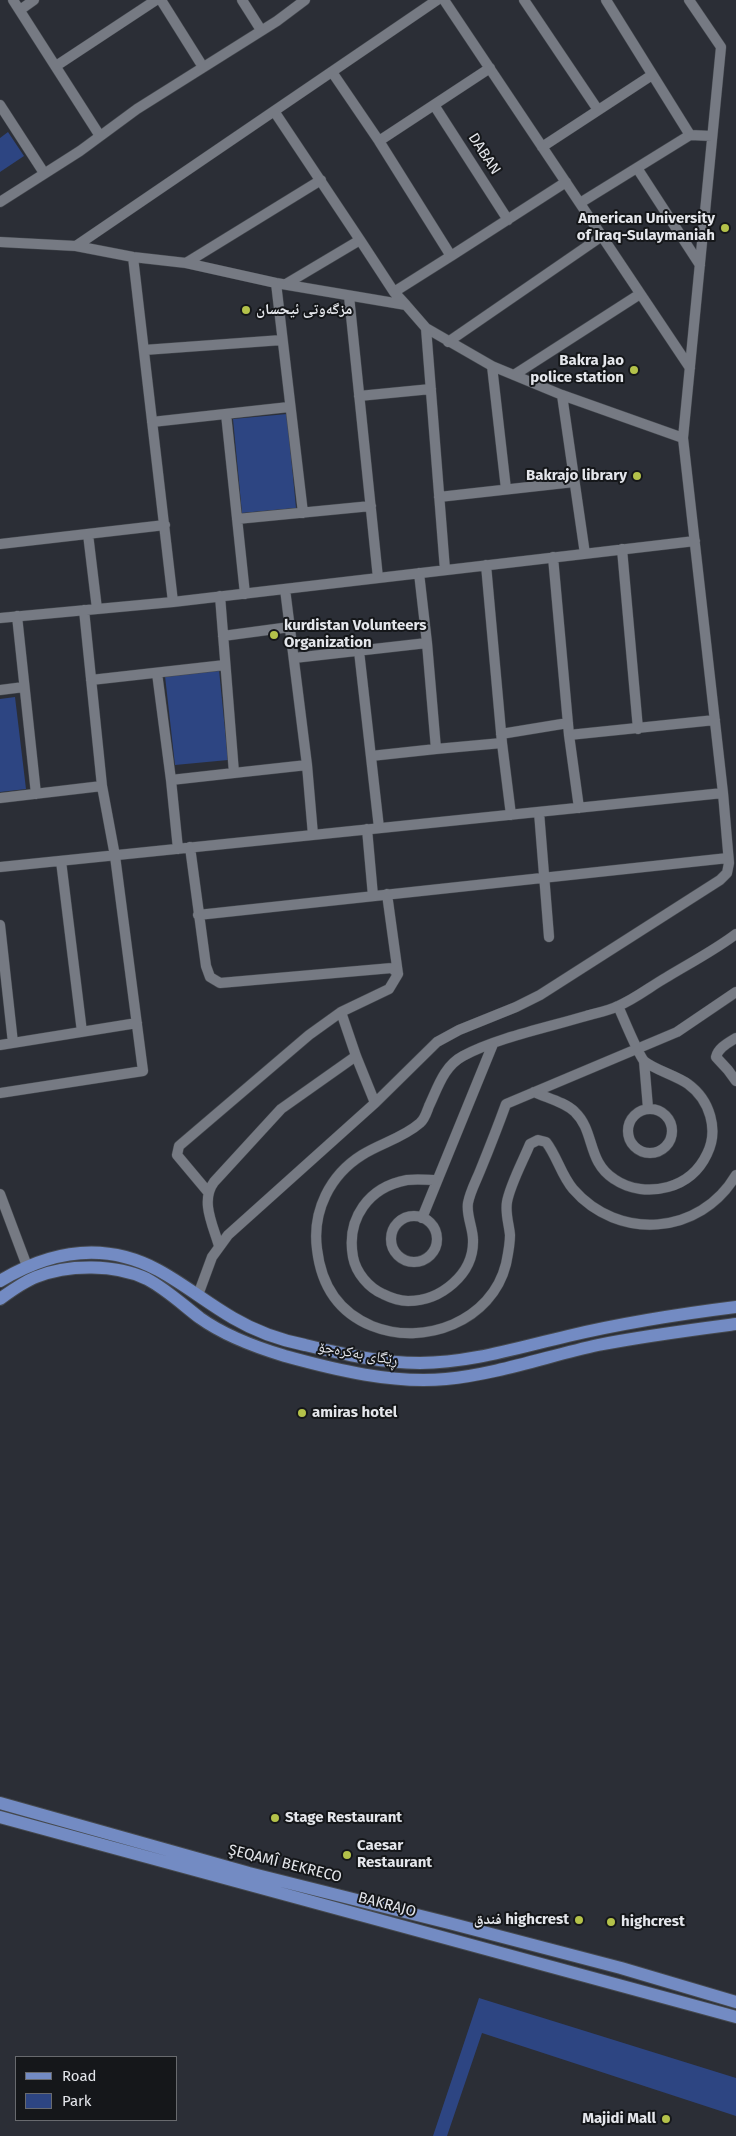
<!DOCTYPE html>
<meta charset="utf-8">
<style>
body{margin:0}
#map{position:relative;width:736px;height:2136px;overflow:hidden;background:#2b2e36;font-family:"Fira Sans",sans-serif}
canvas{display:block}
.legend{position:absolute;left:15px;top:2056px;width:162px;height:65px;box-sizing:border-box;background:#15171a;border:1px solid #686a6e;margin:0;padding:6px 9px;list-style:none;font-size:15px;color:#e5e7ec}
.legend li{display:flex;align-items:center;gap:10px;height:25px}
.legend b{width:25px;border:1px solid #686a6e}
</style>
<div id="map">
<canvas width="736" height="2136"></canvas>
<ul class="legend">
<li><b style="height:6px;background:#738bc3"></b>Road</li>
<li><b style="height:14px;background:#2d4582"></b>Park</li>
</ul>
</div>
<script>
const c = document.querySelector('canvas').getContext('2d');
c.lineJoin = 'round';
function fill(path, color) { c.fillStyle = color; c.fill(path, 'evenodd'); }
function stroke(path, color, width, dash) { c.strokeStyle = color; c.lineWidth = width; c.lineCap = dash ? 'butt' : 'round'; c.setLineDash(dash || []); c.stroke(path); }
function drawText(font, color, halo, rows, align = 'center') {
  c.font = font + ' "Fira Sans","Noto Naskh Arabic",sans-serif'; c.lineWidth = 4; c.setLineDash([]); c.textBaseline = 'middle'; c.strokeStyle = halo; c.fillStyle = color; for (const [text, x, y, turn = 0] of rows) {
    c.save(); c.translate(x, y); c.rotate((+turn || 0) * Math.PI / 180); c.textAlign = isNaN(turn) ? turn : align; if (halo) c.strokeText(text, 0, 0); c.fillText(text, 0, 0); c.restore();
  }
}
fill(new Path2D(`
 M8,132L24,156L0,172V138Z
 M287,414L296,508L242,513L233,419Z
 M219,670L228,760L175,765L165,676Z
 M15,697L26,789L0,792V699Z
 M479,1998L736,2078V2116L482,2033L447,2136H433Z`), '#2d4582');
const minor = new Path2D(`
 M13,0L100,136
 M161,0L203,67
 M242,0L261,30
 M444,0L690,368
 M524,0L598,110
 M606,0L690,135L712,136
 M20,10L34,0
 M56,66L156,0
 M332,72L379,141L451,256L566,182
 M0,105L44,173
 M434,105L508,220
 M274,111L360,240L286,284
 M379,141L490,68
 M542,147L652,75
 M637,168L700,265
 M0,202L80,151L137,109L277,21L305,0
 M580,203L690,135
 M360,240L394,292L406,305
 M0,242L76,246L133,257L186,263L276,283L406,305L426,328L492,366L562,395L683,438
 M76,246L437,0
 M133,257L173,602
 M186,263L321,180
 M276,283L303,513
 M394,292L451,256
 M349,296L378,578
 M426,328L445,570
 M448,342L602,236
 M144,350L282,340
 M492,366L506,489
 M514,375L640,294
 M562,395L585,554
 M359,396L431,389
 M226,414L245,594
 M152,422L289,407
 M439,497L574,482
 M237,519L371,506
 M88,534L97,609
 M0,544L165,525
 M622,549L638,729
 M553,557L569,735L715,720
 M486,565L502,743
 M419,573L427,643L436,749L502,743L511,815
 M285,589L307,765
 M220,596L234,773L307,765L313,835
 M17,616L36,794
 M0,618L173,602L695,541
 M223,636L290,627
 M359,651L379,828
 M294,658L427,643
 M157,673L171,780L234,773
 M91,680L225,665
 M0,690L24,687
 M501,734L568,723
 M569,735L579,808
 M371,756L436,749
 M171,780L178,849
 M0,798L102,786L84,610
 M539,812L549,937
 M367,829L373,896
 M190,847L206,966L210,977L220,983L392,968L398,974L389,989L341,1012L356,1056L375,1103
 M61,861L82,1032
 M0,867L723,793
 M387,894L398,974
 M198,915L728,858
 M0,925L13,1043
 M736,934C715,950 690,963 667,977C651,986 635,999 618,1006C608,1011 596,1013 586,1016C549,1027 496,1038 463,1056C444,1066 438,1087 429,1106C427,1111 425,1119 420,1123C403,1138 381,1143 362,1155C330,1175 312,1211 317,1249C321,1284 338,1312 372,1326C424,1347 492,1321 506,1264C508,1254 510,1245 510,1235C509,1224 505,1213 507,1202C510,1185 523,1161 530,1144L538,1140L546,1142C557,1156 561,1175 573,1189C618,1241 700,1236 736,1175
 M736,1038C728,1043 718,1048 716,1057L728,1070L736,1081
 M0,1045L137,1023
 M644,1061L648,1108
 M534,1092C547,1098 565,1102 575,1112C595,1131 587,1162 614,1179C630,1190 650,1192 668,1187C686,1182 699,1171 707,1154C719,1130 710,1100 688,1084C677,1076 653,1069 644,1061C638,1054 623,1017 618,1006
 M0,1093L143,1071L115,856L102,786
 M628 1131a22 22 0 1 1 44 0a22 22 0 1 1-44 0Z
 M437,1180C428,1180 417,1179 407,1180C369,1187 346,1218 353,1257C356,1273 369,1288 383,1294C391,1298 399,1301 408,1301C441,1301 474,1274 473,1240C473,1228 466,1215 468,1203C470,1192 476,1181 480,1171C489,1149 498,1126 506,1104L677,1032L736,992
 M208,1192L177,1155L179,1146L309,1035L341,1012
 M0,1194L27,1266
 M391 1239a23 23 0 1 1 46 0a23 23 0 1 1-46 0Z
 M422,1218L493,1044
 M219,1246C213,1225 200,1201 214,1182L281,1109L356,1056
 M198,1295L212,1257L228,1235L375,1103L437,1042L459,1030L516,1007L540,995L720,880L727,873L729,863L723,793L683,438L721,47L689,0`);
const major = new Path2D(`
 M0,1281C50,1251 104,1241 158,1270C184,1284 207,1303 233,1318C255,1331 280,1340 305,1345C343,1354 381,1363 420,1363C470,1363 520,1347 568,1336C623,1323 680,1314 736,1307
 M0,1299C11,1291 23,1282 36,1277C68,1264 116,1264 147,1279C166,1289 183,1305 200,1318C225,1336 255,1347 285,1356C336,1370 393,1384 446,1379C497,1374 548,1356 598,1345C643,1336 690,1330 736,1324
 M0,1803L249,1873L449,1923L621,1968L736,2002
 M0,1817L736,2017`);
stroke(minor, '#45494f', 11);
stroke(major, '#45494f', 14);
stroke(minor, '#767a83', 10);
stroke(major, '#738bc3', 12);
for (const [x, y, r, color] of [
 [725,228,5,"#b4c24a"],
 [246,310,5,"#b4c24a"],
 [634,370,5,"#b4c24a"],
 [637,476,5,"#b4c24a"],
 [274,635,5,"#b4c24a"],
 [302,1413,5,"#b4c24a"],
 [275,1818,5,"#b4c24a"],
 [347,1855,5,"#b4c24a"],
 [579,1920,5,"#b4c24a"],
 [611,1922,5,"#b4c24a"],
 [666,2119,5,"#b4c24a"]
]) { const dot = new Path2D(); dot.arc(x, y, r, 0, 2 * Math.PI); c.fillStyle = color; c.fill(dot); stroke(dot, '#15171a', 2); }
drawText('15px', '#e5e7ec', '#15171a', [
 ["DABAN",484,154,57],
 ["ڕێگای بەکرەجۆ",358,1354,10],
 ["ŞEQAMÎ BEKRECO",285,1864,14],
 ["BAKRAJO",387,1905,15]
]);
drawText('bold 15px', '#e5e7ec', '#15171a', [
 ["American University",715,219,"right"],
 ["of Iraq-Sulaymaniah",715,236,"right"],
 ["مزگەوتی ئیحسان",256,310],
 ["Bakra Jao",624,361,"right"],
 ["police station",624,378,"right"],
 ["Bakrajo library",627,476,"right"],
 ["kurdistan Volunteers",284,626],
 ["Organization",284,643],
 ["amiras hotel",312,1413],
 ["Stage Restaurant",285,1818],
 ["Caesar",357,1846],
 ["Restaurant",357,1863],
 ["فندق highcrest",569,1920,"right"],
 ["highcrest",621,1922],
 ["Majidi Mall",656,2119,"right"]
], 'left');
</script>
